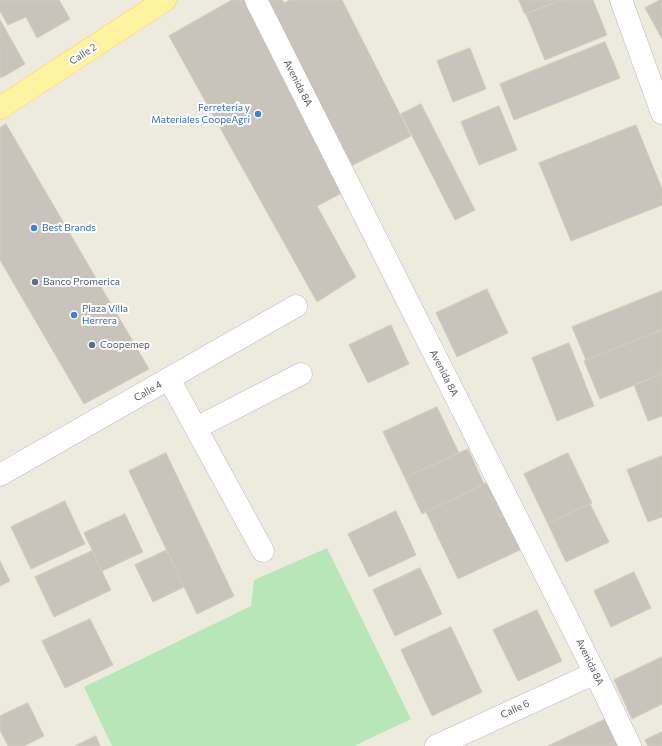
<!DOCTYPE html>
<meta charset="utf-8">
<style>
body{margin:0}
canvas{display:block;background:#edeade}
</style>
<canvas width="662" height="746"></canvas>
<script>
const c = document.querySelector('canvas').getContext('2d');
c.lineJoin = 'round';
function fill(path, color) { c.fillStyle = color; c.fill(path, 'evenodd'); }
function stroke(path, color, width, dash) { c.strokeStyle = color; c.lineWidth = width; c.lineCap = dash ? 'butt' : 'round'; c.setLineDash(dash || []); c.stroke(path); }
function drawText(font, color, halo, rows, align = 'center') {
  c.font = font + ' Commissioner,sans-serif'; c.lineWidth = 4; c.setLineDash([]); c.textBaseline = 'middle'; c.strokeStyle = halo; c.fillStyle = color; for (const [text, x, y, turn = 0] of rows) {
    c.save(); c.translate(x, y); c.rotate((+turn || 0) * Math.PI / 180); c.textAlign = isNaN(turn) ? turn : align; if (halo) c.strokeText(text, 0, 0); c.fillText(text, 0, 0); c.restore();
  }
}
fill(new Path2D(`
 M327,548L411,719L354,746H112L84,687L251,606L254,580Z`), '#b7e7b9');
const building = new Path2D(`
 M0,0H59L70,19L37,38L26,17L8,25L0,11Z
 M232,0H244L346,191L317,206L356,277L317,302L169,36Z
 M264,0H282L284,3L290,0H342L411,136L349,167Z
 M519,0H561L525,14Z
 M561,0H593L607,35L545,60L526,14Z
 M660,0H662V39L645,8Z
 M0,20L25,64L1,78L0,75Z
 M605,42L620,78L514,120L500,84Z
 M470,48L486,89L453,102L437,61Z
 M421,104L475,210L455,220L401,114Z
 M499,106L517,150L479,165L461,122Z
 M6,124L149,369L84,404L0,260V128Z
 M636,125L662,189V205L571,241L539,163Z
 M487,289L508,333L457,357L436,313Z
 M662,291V330L586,360L572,327Z
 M391,325L409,364L368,383L349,345Z
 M662,330V374L600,399L584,361Z
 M569,343L594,406L557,421L532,358Z
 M662,374V416L648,421L634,385Z
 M437,407L459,453L405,478L383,432Z
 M468,449L484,484L422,514L405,478Z
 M166,453L234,596L197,614L129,471Z
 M568,453L592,503L548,524L524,474Z
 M662,456V517L648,522L627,470Z
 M491,481L522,549L458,579L426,512Z
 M65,501L85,544L31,569L11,527Z
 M590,504L609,542L566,562L548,524Z
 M396,511L416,555L369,577L348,534Z
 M125,514L143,552L102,571L84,533Z
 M167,550L184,587L153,602L135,565Z
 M92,551L111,590L54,617L35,577Z
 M0,561L10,581L0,586Z
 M420,568L442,614L395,636L373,590Z
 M634,572L651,608L611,627L594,591Z
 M537,610L562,661L518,681L493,630Z
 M90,619L113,665L65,688L42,641Z
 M451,627L482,692L432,716L401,650Z
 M662,657V704L632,719L614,680Z
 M28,703L44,736L24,746H8L0,730V716Z
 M608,718L622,746H548Z
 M662,732V746H648L645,740Z
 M96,736L100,746H75Z`);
fill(building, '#c8c4bb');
stroke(building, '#d2ccbc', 1);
const minor = new Path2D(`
 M256,0L595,673L630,746
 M621,0L662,113
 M169,379L263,551
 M196,428L301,374
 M0,475L296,306
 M436,746L595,673`);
const major = new Path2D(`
 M0,108L165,0`);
stroke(minor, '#b7babf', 23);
stroke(major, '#fed145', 23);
stroke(minor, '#fff', 22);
stroke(major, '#fff3a1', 22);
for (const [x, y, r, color] of [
 [258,114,4,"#3f7fe0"],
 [34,228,4,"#3f7fe0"],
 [35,282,4,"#5c6f8a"],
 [74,315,4,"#3f7fe0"],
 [92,345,4,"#5c6f8a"]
]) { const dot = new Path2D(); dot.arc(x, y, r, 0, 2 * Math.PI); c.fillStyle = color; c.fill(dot); stroke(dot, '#fff', 1.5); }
drawText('10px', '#585c61', '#fff', [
 ["Calle 2",83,54,-33],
 ["Avenida 8A",298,83,63],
 ["Avenida 8A",444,373,63],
 ["Calle 4",148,391,-30],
 ["Avenida 8A",590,662,64],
 ["Calle 6",515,709,-25]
]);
drawText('10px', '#366cbe', '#fff', [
 ["Ferretería y",250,108,"right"],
 ["Materiales CoopeAgri",250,120,"right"],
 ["Best Brands",42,228],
 ["Plaza Villa",82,309],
 ["Herrera",82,321]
], 'left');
drawText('10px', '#4e5e75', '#fff', [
 ["Banco Promerica",43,282],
 ["Coopemep",100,345]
], 'left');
</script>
